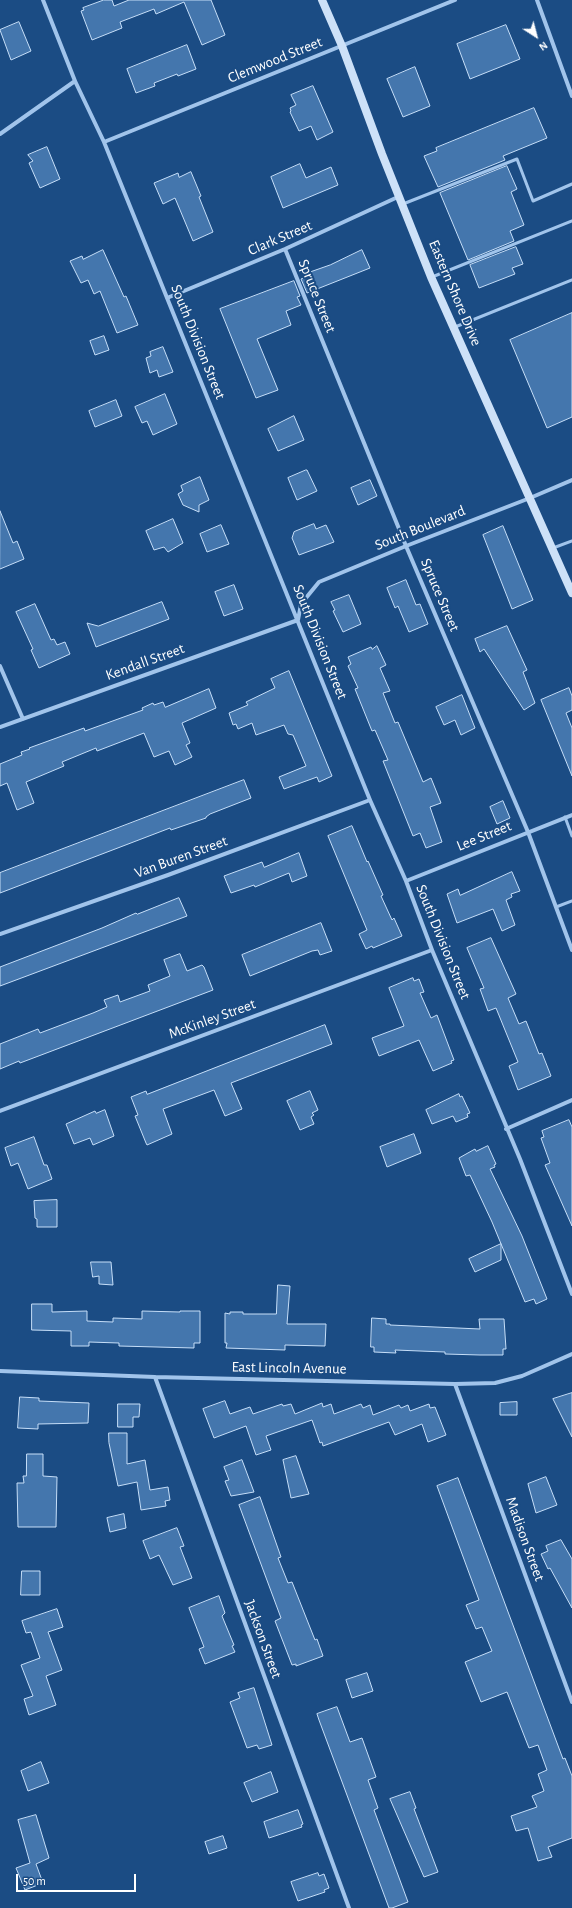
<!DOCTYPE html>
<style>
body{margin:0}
#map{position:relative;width:572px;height:1908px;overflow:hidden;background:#1b4c84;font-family:"Alegreya Sans",sans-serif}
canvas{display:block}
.north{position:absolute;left:516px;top:16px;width:40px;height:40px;-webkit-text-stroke:3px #1b4c84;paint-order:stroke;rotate:144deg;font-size:11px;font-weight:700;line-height:16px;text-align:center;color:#fff}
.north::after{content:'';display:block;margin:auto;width:14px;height:18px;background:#fff;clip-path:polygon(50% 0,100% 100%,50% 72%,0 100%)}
.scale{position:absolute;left:16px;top:1874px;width:120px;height:18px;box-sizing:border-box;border:2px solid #fff;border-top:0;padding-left:5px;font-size:12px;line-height:14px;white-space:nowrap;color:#fff;-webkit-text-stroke:3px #1b4c84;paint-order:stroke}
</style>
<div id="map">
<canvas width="572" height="1908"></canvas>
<div class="north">N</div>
<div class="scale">50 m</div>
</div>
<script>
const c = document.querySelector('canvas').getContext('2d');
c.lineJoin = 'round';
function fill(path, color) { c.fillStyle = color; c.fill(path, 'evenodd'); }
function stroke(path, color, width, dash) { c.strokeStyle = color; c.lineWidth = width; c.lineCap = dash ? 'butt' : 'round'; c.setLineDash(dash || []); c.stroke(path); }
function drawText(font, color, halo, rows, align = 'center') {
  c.font = font + ' "Alegreya Sans",sans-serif'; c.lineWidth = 4; c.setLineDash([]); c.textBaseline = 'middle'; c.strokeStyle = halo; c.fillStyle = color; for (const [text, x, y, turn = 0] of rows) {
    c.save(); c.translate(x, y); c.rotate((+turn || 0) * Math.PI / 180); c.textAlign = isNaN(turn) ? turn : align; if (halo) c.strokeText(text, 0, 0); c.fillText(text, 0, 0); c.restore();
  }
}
const building = new Path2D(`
 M104,0H112L114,6L129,0H211L225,35L202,45L184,2L156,14L154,9L120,22L122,28L92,40L81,11L84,10L83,8Z
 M19,22L31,51L11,60L0,30Z
 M506,25L520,59L470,79L457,44Z
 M187,45L196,69L178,76L177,74L154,83L155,86L136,93L127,69Z
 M415,67L430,106L403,117L387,79Z
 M313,86L333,132L317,140L311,126L299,131L290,112L291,111L290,108L296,105L291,95Z
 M534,108L547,138L503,156L505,160L438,187L424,156L437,151L436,148Z
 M47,147L60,179L40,188L29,163L33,161L28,155Z
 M300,164L306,178L331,167L338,185L283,208L271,177Z
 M507,166L517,189L511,192L524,225L510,231L514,241L468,260L440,193Z
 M191,172L201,196L199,197L213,232L193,241L175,198L163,204L154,183L178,173L179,177Z
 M516,247L523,264L512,268L515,274L479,288L470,265Z
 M103,250L124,297L126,296L138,325L117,333L100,291L94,294L88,280L81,283L70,261L82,256L83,259Z
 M362,250L370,268L307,293L301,279L311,275L310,272L330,265Z
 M294,281L300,296L297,297L301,305L286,311L291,325L257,339L278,390L256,398L220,309Z
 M572,313V417L547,428L510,340Z
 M104,336L109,350L95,355L90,341Z
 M163,347L173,372L159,377L157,370L150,373L146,358L151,356L150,352Z
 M165,394L177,424L153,435L147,421L142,423L135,407Z
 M116,400L122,416L95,427L89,411Z
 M294,416L304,440L278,451L268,429Z
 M306,470H307L317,491L297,500L288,478Z
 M200,477L209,500L199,505V512L183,505L178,494L183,491L181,486Z
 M370,480L377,496L358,505L351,488Z
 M0,511L13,543L17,541L24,559L0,569Z
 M173,519L183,543L168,552L164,547L154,550L146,531Z
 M314,524L316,529L326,525L334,542L299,555L292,538L294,532Z
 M221,525L229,544L207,552L200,534Z
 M503,526L533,600L512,609L483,535Z
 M406,580L416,605L420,604L428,624L409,632L398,606L395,608L387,588Z
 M234,585L243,609L224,616L215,592Z
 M349,595L361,624L343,632L333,611L335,610L331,602Z
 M162,602L169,619L96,647L87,623L98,626Z
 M35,604L51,640L54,639L57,645L65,642L70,654L39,668L31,650L33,649L16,612Z
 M507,626L527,670L523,672L535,703L524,710L484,649L480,652L475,639Z
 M377,646L386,665L380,668L390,691L383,693L395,723L398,722L423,782L431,778L441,803L430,807L442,842L426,848L420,833L413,836L383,761L388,760L375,730L372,731L355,689L358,688L348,666L351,664L348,657L371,647L372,649Z
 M289,671L332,776L319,782L317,777L284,789L279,777L306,766L293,735L288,734L284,725L256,735L252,723L238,729L236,724L233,725L229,713L248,705L246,702L275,688L271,679Z
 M569,688L572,696V710L566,713L572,728V776L541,700Z
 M209,689L216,708L182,723L190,743L186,745L192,757L175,765L169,751L154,757L144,733L97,751L96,748L62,762L64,766L26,782L34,803L17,810L7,783L0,786V764L22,755L21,752L30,749L29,748L84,728L85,731L143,710L142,708L153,703L154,705L163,702L165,707Z
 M462,695L475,728L461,735L455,720L444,725L436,707Z
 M244,780L251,798L210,814L206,817V818L171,830L170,828L0,893V873Z
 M503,801L510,818L497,824L490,807Z
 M352,826L367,862L368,861L383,895L381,896L392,920L394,918L402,936L373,948L372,946L366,949L359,934L367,930L328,836Z
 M299,853L307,876L292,882L289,873L255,887L254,885L231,893L224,876L262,862L264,867Z
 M512,872L520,891L511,894L512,897L506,900L515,925L502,931L493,909L457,923L447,894L458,889L460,895Z
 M179,898L187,916L0,986V967L102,928L136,913L137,914Z
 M321,923L332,951L320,955L318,950L312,951L250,976L242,955Z
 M491,938L516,994L508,998L519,1024L526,1021L539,1054L542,1053L551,1076L518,1090L509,1066L518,1062L496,1008L488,1011L480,989L484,988L467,948Z
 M180,954L187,971L202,965L204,967L213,990L20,1063L19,1061L0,1069V1044L38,1029L40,1033L93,1013L107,1007L104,1000L118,995L120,1002L150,991L148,985L170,976L164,960Z
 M413,978L414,981L419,979L424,992L420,993L431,1018L437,1015L454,1060L451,1061L452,1063L433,1071L419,1040L379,1056L372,1038L404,1026L389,988Z
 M325,1025L332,1044L231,1083L242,1109L225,1116L214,1090L163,1109L172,1134L147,1145L146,1143L135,1116L138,1115L131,1097L146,1091L147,1094Z
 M310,1091L318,1110L312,1113L314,1115L311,1117L314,1124L300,1130L287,1101Z
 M459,1094L460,1097L462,1096L470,1113L467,1114L468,1117L456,1122L453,1116L432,1124L426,1110Z
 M105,1110L114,1136L93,1145L90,1138L74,1144L66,1124L95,1111L96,1113Z
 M569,1120L572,1127V1226L545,1165L550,1163L541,1138L544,1137L542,1131Z
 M414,1134L421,1153L387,1167L380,1147Z
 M34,1137L44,1165H47L52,1179L28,1189L18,1163L11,1166L5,1148Z
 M488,1146L496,1164L494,1165L495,1167L490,1169L522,1236L547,1299L536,1304L534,1299L525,1302L492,1222L470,1175L466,1176L459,1158L475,1149L476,1151Z
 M57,1200V1227H37V1219L35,1218L34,1201Z
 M501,1244V1260L475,1272L469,1259Z
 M91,1262H111L113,1285L99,1284V1276L93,1277Z
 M278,1285L290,1286L287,1324H326L325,1346L285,1345V1350L226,1348L227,1343H225V1313L230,1314V1312H243V1314H276Z
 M32,1304H52V1312L87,1311V1321L113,1322V1318L142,1319V1311L180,1312V1311H200V1343H194V1348L119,1346V1343L89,1342V1346H71V1331L32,1330Z
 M372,1318L386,1319V1324H390V1325L480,1329L479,1319H504L506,1349H503V1355H480L445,1354V1352L395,1350L396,1353L374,1352V1347H371Z
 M572,1393V1437L553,1399Z
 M20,1397L39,1398V1401L89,1403L88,1423L38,1424V1429L18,1428Z
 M225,1401L230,1414L250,1407L253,1414L282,1404L283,1406L291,1404L295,1414L322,1403L323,1407L331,1404L334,1414L361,1404L363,1408L370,1405L373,1415L399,1405L401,1408L408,1405L410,1411L429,1404L430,1408L435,1407L446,1435L428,1442L422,1424L395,1435L389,1422L323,1446L322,1442L320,1443L312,1420L266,1436L271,1450L256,1455L246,1426L214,1438L203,1409Z
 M517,1402V1415H500V1403Z
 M118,1404H140L139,1417H133V1427H118Z
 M109,1433H127V1464L145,1460L150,1490L168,1487L170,1500L165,1501L166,1506L141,1510L137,1482L118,1486L109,1443Z
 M27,1454H43V1476L57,1477L56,1527H18L17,1483H24L23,1476H26Z
 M296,1456L309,1494L291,1498L283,1460Z
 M242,1460L254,1492L231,1496L225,1481L229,1480L224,1467Z
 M546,1477L557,1505L536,1513L528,1484Z
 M458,1478L563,1759L565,1758L572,1776V1838L548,1847L552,1857L538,1861L528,1828L516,1831L511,1816L537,1807L532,1796L544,1791L538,1774L547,1770L538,1745L529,1748L507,1692L481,1702L465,1662L492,1651L482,1627L476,1629L466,1605L479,1600L437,1486Z
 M260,1497L281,1557L278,1558L288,1583L292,1582L315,1640L317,1639L323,1656L296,1666V1664L292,1665L275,1621L281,1618L239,1505Z
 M124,1514L126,1528L110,1532L107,1518Z
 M177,1528L184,1546L180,1547L192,1578L173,1585L159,1555L150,1559L143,1541Z
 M561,1540L572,1559V1608L550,1568L548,1569L541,1554L548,1551L546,1546Z
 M22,1571H40V1595H21Z
 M219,1596L225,1613L222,1616L234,1645L232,1646L235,1652L205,1664L199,1649L204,1647L189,1608Z
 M57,1609L63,1627L48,1632L62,1670L46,1676L56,1705L29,1715L24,1699L33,1696L21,1665L40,1658L31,1632L26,1633L22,1621Z
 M367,1673L373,1691L352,1698L346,1680Z
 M254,1688L272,1745L259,1749L257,1745L247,1748L230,1702L240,1698L238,1693Z
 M337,1707L350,1742L362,1738L376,1777L368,1780L378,1808L374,1810L408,1902L392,1908H389L319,1720L317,1714Z
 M41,1762L49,1783L28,1791L21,1771Z
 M271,1772L278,1792L252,1802L244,1783Z
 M410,1792L416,1808L414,1809L438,1872L424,1877L390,1799Z
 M298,1810L303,1824L301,1825L302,1827L269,1838L264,1822Z
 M36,1815L49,1858L36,1864L43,1883L25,1890L16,1868L30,1863L18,1820Z
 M223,1836L227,1848L209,1854L205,1842Z
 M318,1873L319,1876L324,1874L329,1888L324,1890L325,1892L298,1901L291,1882Z`);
fill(building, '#4476ad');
stroke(building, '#c6def8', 1);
stroke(new Path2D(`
 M403,204L517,159L533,201L572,184
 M432,277L572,221
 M455,327L572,280
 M553,548L572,541
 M565,817L572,836
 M556,907L572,901`), '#a1c4eb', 3);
stroke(new Path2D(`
 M43,0L75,81L104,142L370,800L406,881L432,950L520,1159L572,1294
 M537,0L572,96
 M0,134L75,81
 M104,142L455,0
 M285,249L406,546L528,832L572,950
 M167,298L285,249L400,196
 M0,666L23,719
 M0,727L298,620L301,604L319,582L406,546L530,498L572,480
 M406,881L572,815
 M0,934L168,875L370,800
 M0,1111L432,950
 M506,1129L572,1100
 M0,1371L155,1377L455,1384L495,1383L522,1376L572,1354
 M155,1377L349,1908
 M455,1384L572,1702`), '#a1c4eb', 4);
stroke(new Path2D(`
 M322,0L342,46L382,154L431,277L572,593`), '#cde1f8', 8);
drawText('15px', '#fff', '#1b4c84', [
 ["Clemwood Street",275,60,-22],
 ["Clark Street",280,238,-23],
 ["Eastern Shore Drive",455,293,67],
 ["Spruce Street",317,296,68],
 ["South Division Street",198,342,68],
 ["South Boulevard",420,528,-22],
 ["Spruce Street",440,595,67],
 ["South Division Street",320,642,68],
 ["Kendall Street",145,662,-20],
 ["Lee Street",484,836,-22],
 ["Van Buren Street",181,857,-20],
 ["South Division Street",443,942,68],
 ["McKinley Street",212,1019,-20],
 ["East Lincoln Avenue",289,1368,1],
 ["Madison Street",525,1539,70],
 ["Jackson Street",263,1639,70]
]);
</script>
